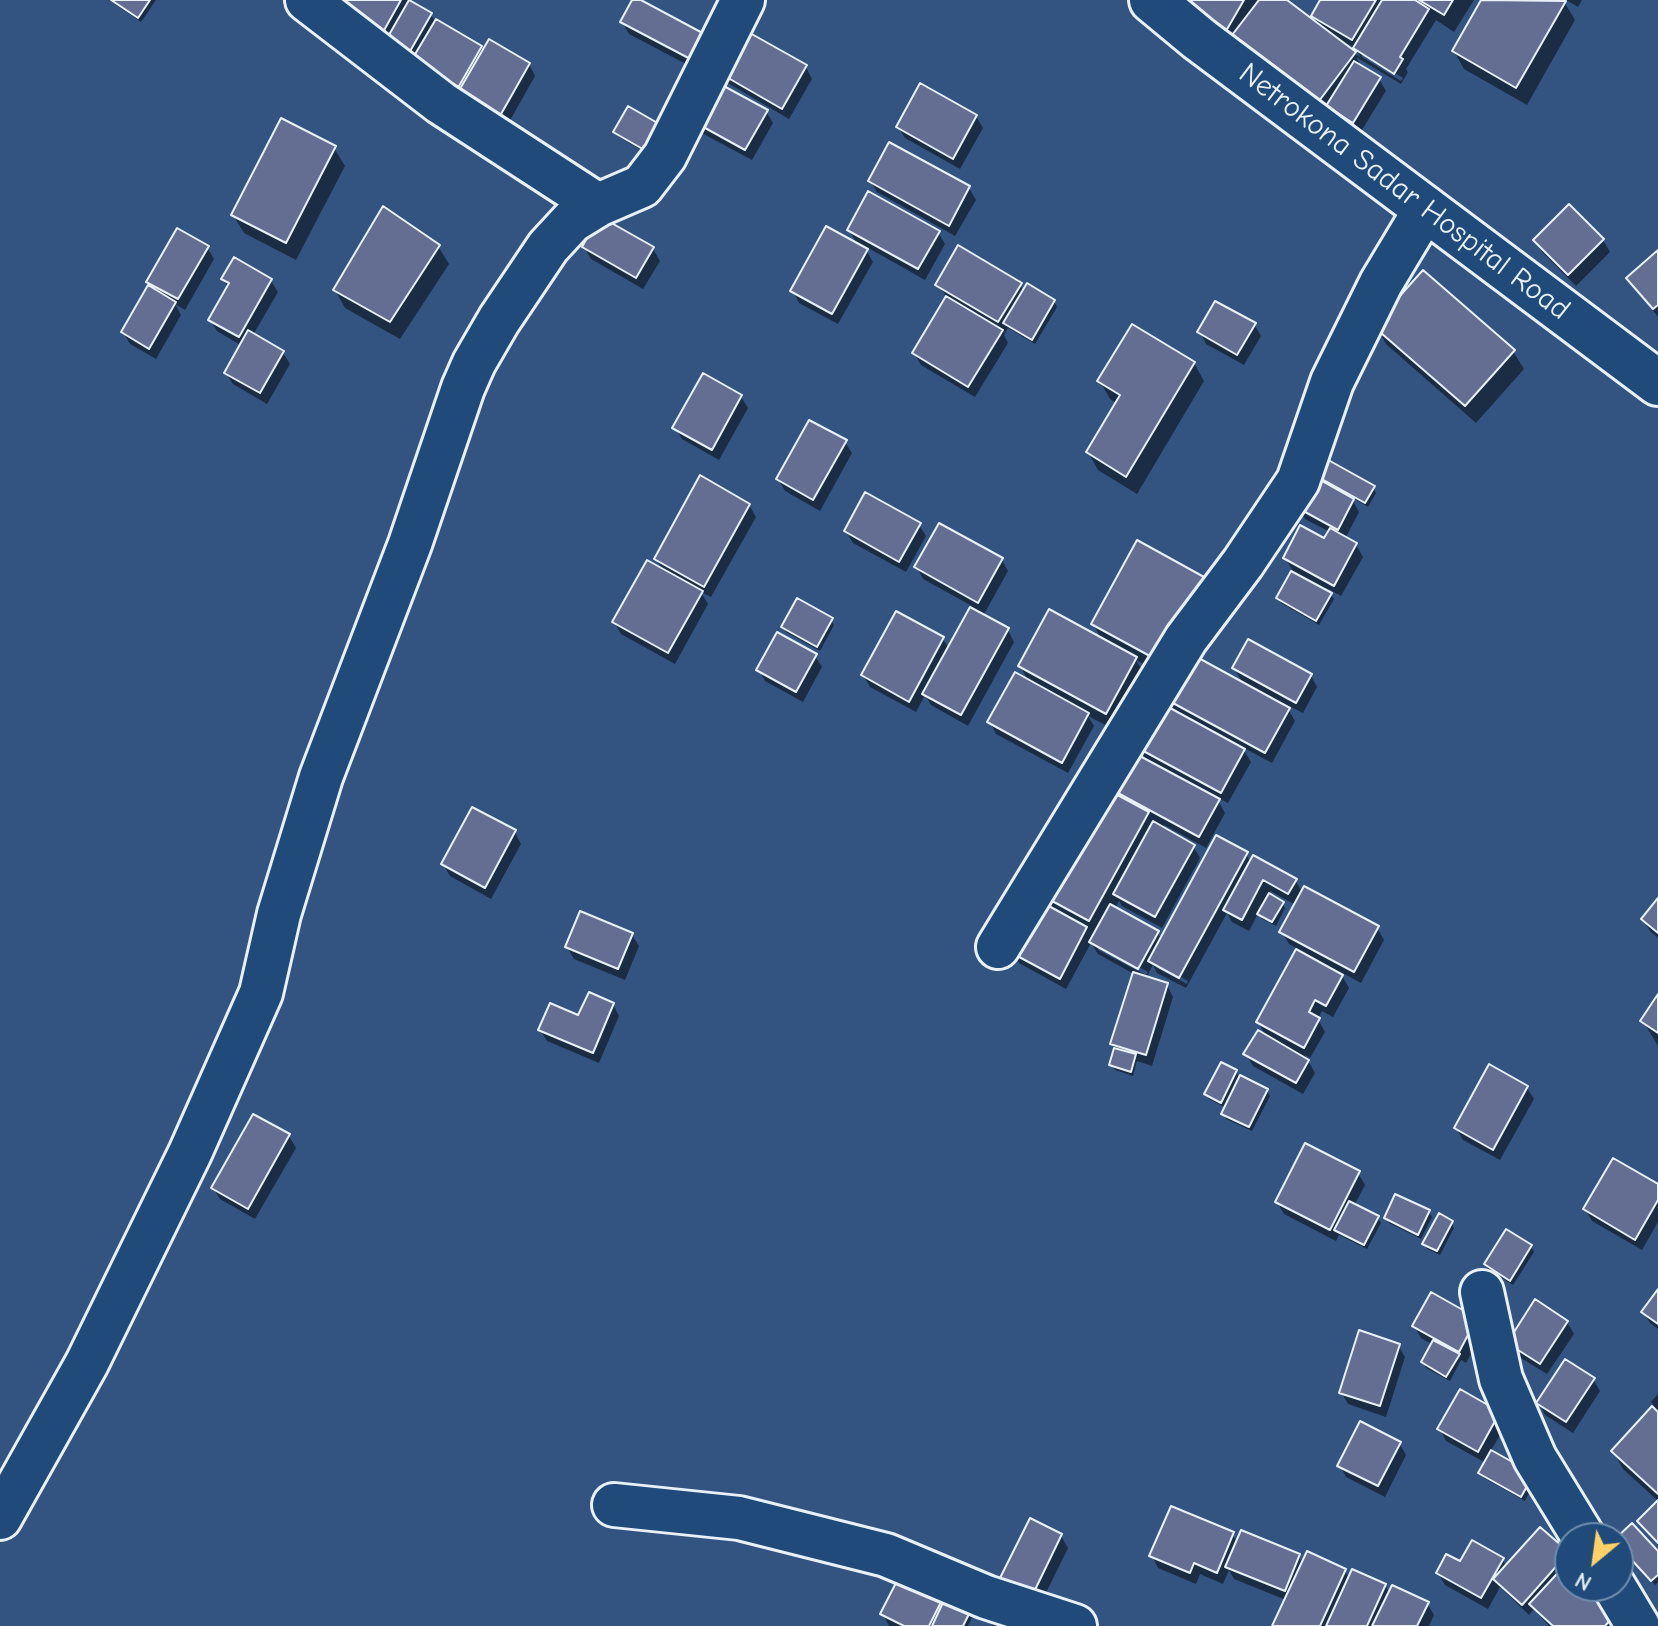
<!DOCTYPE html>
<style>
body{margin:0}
#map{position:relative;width:1658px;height:1626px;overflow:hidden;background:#335481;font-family:"Comic Neue",sans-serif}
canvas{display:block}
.north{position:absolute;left:1554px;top:1522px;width:80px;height:80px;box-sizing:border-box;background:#1f4a7a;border:2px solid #6f8dac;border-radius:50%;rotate:209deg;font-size:22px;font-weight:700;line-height:32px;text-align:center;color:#e8f1f8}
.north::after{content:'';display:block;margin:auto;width:28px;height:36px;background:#ffd166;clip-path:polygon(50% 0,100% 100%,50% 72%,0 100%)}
</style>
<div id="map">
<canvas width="1658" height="1626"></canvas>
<div class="north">N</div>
</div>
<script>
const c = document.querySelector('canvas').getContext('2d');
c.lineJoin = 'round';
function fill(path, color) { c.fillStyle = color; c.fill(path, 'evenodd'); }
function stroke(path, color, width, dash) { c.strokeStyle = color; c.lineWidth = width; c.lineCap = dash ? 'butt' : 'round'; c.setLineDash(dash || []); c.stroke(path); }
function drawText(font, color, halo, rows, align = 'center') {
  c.font = font + ' "Comic Neue",sans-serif'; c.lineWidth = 8; c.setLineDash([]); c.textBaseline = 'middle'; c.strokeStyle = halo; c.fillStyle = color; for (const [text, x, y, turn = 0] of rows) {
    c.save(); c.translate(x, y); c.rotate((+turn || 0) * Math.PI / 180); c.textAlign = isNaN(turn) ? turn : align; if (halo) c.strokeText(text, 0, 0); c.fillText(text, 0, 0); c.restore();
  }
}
fill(new Path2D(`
 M109,0H156L141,22Z
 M335,0H408L431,15L436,23L481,48L483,52L529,64L535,76L499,140Z
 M631,0H638L703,73L629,34L622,22L633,1Z
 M1186,0H1257L1254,6L1256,7L1262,0H1284L1320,27L1313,16L1320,0H1474L1454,32L1436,20L1406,69L1408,72L1401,84L1356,57L1363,69L1379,79L1386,91L1360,133L1327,122ZM1342,41L1355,48L1361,58L1341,43ZM1362,52L1403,78L1401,81L1362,57Z
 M1483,0H1563L1575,20L1527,105L1464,69L1454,51Z
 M1566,0H1582L1578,7Z
 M806,67L812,79L789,119L726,82L719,71Z
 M629,109L649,155L619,137L616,132Z
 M766,111L773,123L752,160L696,130L689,118Z
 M976,116L983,128L960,169L905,138L898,127Z
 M334,148L345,166L296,260L244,233L233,215Z
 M870,181L969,188L976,200L955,236L877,192Z
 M1569,207L1603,240L1610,252L1576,286L1542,252L1535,240Z
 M849,230L938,232L945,244L925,280L863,245L873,262L838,324L799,303L793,291L859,247Z
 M438,246L449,264L400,339L345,308L335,290Z
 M207,247L214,259L185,310L175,304L181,315L156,359L130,344L123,332L154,292L149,282Z
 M584,247L653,249L660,261L643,289L591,259Z
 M1658,252V317L1628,278Z
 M223,279L271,281L278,292L253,335L283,353L290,364L267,404L233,384L226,373L242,346L217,331L210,320L228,288Z
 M938,285H1020L1024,291L1054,301L1057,307L1035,344L1008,328L1004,335L1008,343L975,397L921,365L914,353L948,298Z
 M1254,324L1261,336L1244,365L1206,344L1200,332Z
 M1376,326L1513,351L1524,369L1476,423L1386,344Z
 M1194,363L1204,381L1137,494L1098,470L1088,452L1117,404L1110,399L1100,381Z
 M741,397L748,408L719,460L682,439L675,428Z
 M845,442L852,453L820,511L785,491L778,479Z
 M1321,459L1373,488L1376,493L1368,507L1351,497L1359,512L1345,539L1356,545L1363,557L1341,596L1328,589L1334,599L1319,625L1281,603L1278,598L1293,571L1285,558L1325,541L1330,532L1305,519L1298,507Z
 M749,505L756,517L711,597L701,592L708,604L675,664L621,634L614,622L663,571L656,559Z
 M919,525L926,536L906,572L853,543L846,531Z
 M1002,560L1008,571L983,616L1008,630L1014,642L968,726L931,705L925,695L916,712L870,687L863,675L943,639L949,649L972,606L923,579L917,567Z
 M1203,578L1213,596L1183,652L1244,685L1234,668L1311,676L1317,687L1303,713L1285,704L1295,721L1272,763L1242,747L1251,762L1228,803L1216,797L1225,813L1206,848L1164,825L1162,829L1193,846L1200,858L1162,928L1122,906L1119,901L1115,909L1157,932L1162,940L1246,854L1251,863L1295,880L1303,893L1377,928L1384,940L1361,983L1339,971L1349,988L1333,1017L1322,1011L1318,1019L1325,1032L1310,1058L1305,1055L1315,1073L1303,1094L1253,1066L1246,1054L1267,1038L1258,1022L1298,949L1289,944L1282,932L1296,905L1270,891L1268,895L1282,903L1285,908L1276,926L1262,919L1259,912L1249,931L1232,922L1227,913L1186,988L1157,973L1153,965L1146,978L1167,985L1173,997L1152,1066L1137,1061L1133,1076L1115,1070L1112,1065L1116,1050L1113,1044L1134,974L1098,954L1091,943L1066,989L1019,963L1012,952L1052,910L1044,895L1107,786L1148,763L1139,747L1171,710L1162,696L1171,679L1136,660L1146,677L1117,731L1088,716L1094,726L1068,773L996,734L990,722L1029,682L1020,666L1103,641L1093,624ZM1098,945L1148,972L1146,975L1098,950ZM1157,964L1188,981L1187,984L1157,968Z
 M831,620L834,625L820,651L786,632L783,627Z
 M815,656L822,667L803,702L765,681L759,670Z
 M515,832L521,844L491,899L450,876L443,864Z
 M1658,901V938L1650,931L1643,919Z
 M632,935L639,946L625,980L574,959L567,947Z
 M1658,998V1046L1643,1021Z
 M613,1004L619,1016L599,1063L547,1041L540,1030Z
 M1236,1072L1239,1077L1267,1091L1270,1096L1252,1131L1226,1119L1223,1114L1226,1108L1209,1099L1206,1094Z
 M1527,1088L1534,1099L1500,1160L1463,1140L1456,1128Z
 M289,1136L296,1148L255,1219L220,1199L213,1188Z
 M1358,1173L1365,1185L1354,1206L1378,1218L1381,1223L1367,1249L1339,1235L1336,1241L1284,1214L1277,1202Z
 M1658,1187V1222L1642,1250L1592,1221L1585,1209Z
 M1429,1212L1432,1217L1421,1239L1389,1223L1386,1218Z
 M1451,1222L1454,1228L1440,1255L1427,1249L1424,1244Z
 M1531,1246L1534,1252L1513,1285L1489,1270L1486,1265Z
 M1658,1293V1329L1650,1323L1643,1312Z
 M1567,1322L1574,1334L1547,1374L1516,1355L1510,1343Z
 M1414,1326L1483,1332L1466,1363L1461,1360L1450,1381L1426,1368L1423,1362L1433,1345L1421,1338Z
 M1398,1345L1405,1357L1386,1417L1348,1404L1341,1392Z
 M1593,1379L1600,1391L1573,1433L1545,1415L1539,1403Z
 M1460,1392L1506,1425L1490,1452L1535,1481L1525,1501L1484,1478L1481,1473L1486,1463L1446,1441L1440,1429Z
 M1658,1394V1501L1623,1469L1613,1451L1654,1406L1651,1402Z
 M1399,1443L1406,1455L1385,1497L1346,1477L1340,1466Z
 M1658,1503V1545L1639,1521Z
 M1232,1534L1238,1543L1298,1555L1303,1564L1345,1571L1350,1579L1385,1585L1390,1594L1427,1603L1434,1615L1429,1626H1274L1286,1600L1234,1579L1229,1570L1223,1584L1200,1574L1196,1584L1158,1568L1152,1556Z
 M1061,1536L1068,1548L1040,1605L1009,1590L1003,1578Z
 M1618,1539L1658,1554V1582L1655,1585L1619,1545Z
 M1567,1553L1570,1558V1586H1589L1622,1626H1549L1534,1609L1529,1615L1500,1587L1488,1609L1445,1585L1438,1573L1460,1564L1502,1559L1507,1567Z
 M941,1600L944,1605L975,1611L968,1626H889L883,1614Z
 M994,1621L1004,1626H991Z`), '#0007');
const building = new Path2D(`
 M111,0H150L138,18Z
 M333,0H401L378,41Z
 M409,0L432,13L405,60L382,47Z
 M632,0H641L710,37L696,62L620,22Z
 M1183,0H1244L1226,31L1181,4Z
 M1259,0H1287L1356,52L1316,105L1229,39Z
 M1320,0H1376L1352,40L1311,16Z
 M1382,0H1415L1429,9L1400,57L1403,59L1394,74L1353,48Z
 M1419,0H1453L1444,15Z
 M1481,0L1566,1L1516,88L1452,51Z
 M436,19L482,46L455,93L408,66Z
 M741,28L807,65L782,109L716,71Z
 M489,39L530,63L492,130L450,106Z
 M1354,61L1381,77L1353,123L1326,106Z
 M709,78L768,110L745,150L687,118Z
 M920,83L977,115L953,159L896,127Z
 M628,106L661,125L646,151L613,132Z
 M281,118L336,146L286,243L231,215Z
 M889,142L970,186L949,226L868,181Z
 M868,191L940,231L918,269L847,230Z
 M1569,204L1604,239L1568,275L1533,240Z
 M383,206L440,245L390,322L333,290Z
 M599,216L654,247L636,278L582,247Z
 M826,226L868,249L832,314L790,291Z
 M177,228L209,246L178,299L146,282Z
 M958,245L1022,283L998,322L935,285Z
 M1658,250V305L1653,309L1626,278Z
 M234,257L272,279L239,337L208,320L229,283L221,279Z
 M1423,270L1515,350L1465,406L1373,326Z
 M1027,283L1055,300L1032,340L1003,323Z
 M148,285L176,302L149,349L121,332Z
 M946,296L1003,330L968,387L912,353Z
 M1215,301L1256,323L1237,355L1197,332Z
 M1132,324L1195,362L1126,477L1086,452L1120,395L1097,381Z
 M248,330L284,351L260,393L224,373Z
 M703,373L742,395L712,450L672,428Z
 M809,420L847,440L813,500L776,479Z
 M1321,456L1375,486L1365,503L1311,473Z
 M700,475L750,504L704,587L654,559Z
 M1313,476L1354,499L1338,530L1296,507Z
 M865,492L921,523L899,562L844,531Z
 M939,523L1003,558L978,603L914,567Z
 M1300,525L1324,538L1330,528L1357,543L1334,586L1283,558Z
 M1137,540L1204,577L1159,661L1091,624Z
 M647,560L703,591L668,653L612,622Z
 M1291,571L1332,593L1316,621L1276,598Z
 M797,598L833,618L817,647L781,627Z
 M970,607L1009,628L961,715L922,694Z
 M1049,609L1137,657L1106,714L1018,666Z
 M896,611L944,637L909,702L861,675Z
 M777,632L817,654L796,692L756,670Z
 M1248,639L1312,674L1296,703L1232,668Z
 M1184,650L1290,708L1265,753L1160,696Z
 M1015,672L1089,713L1062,763L987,722Z
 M1161,703L1245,749L1221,793L1136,747Z
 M1125,748L1220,799L1199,837L1105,786Z
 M1101,786L1149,812L1089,921L1041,895Z
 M472,807L516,830L485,888L441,864Z
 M1153,821L1195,845L1155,917L1113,894Z
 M1216,835L1248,852L1179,978L1148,961Z
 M1253,855L1297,879L1288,894L1263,880L1242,920L1223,910Z
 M1304,886L1379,926L1354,972L1279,932Z
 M1269,893L1284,902L1272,922L1257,914Z
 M1658,898V933L1641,919Z
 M1038,900L1087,927L1060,979L1010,952Z
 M1110,904L1159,931L1138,969L1089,942Z
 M580,911L633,933L618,969L565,947Z
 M1296,949L1343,975L1326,1006L1315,1000L1309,1012L1320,1018L1304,1048L1256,1022Z
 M1133,972L1168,983L1146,1055L1110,1044Z
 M589,992L614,1003L593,1053L538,1030L550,1003L578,1015Z
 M1658,994V1033L1640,1021Z
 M1258,1030L1309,1060L1296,1083L1243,1054Z
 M1114,1048L1136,1054L1131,1072L1109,1065Z
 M1221,1062L1237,1070L1221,1103L1204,1094Z
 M1489,1064L1528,1086L1493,1150L1454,1128Z
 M1240,1075L1268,1089L1249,1127L1221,1114Z
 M253,1114L290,1134L248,1209L211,1188Z
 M1305,1143L1360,1171L1330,1230L1275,1202Z
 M1613,1158L1658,1184V1200L1635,1240L1583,1209Z
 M1395,1194L1430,1210L1418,1235L1384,1218Z
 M1349,1201L1379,1216L1364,1245L1334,1230Z
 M1439,1213L1453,1221L1437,1251L1422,1244Z
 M1506,1229L1532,1245L1510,1281L1484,1264Z
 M1658,1289V1324L1641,1312Z
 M1431,1292L1477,1318L1459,1352L1412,1326Z
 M1535,1299L1568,1321L1540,1364L1507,1343Z
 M1359,1330L1400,1344L1380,1406L1339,1393Z
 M1433,1340L1460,1354L1446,1377L1421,1362Z
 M1565,1359L1595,1378L1566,1422L1536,1403Z
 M1460,1389L1500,1412L1478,1452L1437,1429Z
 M1652,1406L1658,1412V1494L1611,1451Z
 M1360,1421L1401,1442L1378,1486L1337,1466Z
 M1491,1450L1534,1474L1521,1497L1478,1473Z
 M1658,1500V1543L1637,1521Z
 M1171,1506L1234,1532L1217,1573L1194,1563L1190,1573L1149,1556Z
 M1030,1518L1062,1534L1033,1594L1000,1578Z
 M1632,1523L1658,1551V1575L1651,1581L1618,1545V1538H1616Z
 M1540,1527L1569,1552L1522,1605L1493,1579Z
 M1241,1530L1300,1554L1285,1591L1225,1567Z
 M1472,1540L1504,1558L1481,1598L1436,1573L1446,1554L1460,1561Z
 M1307,1551L1346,1569L1320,1626H1272Z
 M1567,1563L1570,1566V1586H1592L1618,1611L1605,1626H1553L1529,1604Z
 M1352,1569L1386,1584L1367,1626H1326Z
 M899,1577L943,1598L929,1626H904L880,1614Z
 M1392,1585L1429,1602L1417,1626H1372Z
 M948,1592L974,1604L963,1626H932Z`);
fill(building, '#646d92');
stroke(building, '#e8f1f8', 2);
const street = new Path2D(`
 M307,0L441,103L598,205
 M998,947L1186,639L1243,563L1298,481L1332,382L1381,283L1426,208
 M1482,1292L1501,1379L1535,1458L1584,1538
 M614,1505L739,1518L886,1555L986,1597L1075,1626
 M0,1518L87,1363L190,1153L261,993L279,914L321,777L410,544L463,388L474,363L499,320L548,247L572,221L598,205L642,186L665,156L743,0
 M1614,1586L1638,1626`);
const secondary = new Path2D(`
 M1152,0L1199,39L1658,383`);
stroke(street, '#e8f1f8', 48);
stroke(secondary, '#e8f1f8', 50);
stroke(street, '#1f4a7a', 42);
stroke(secondary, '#1f4a7a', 44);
drawText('30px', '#e8f1f8', '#1f4a7a', [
 ["Netrokona Sadar Hospital Road",1404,192,37]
]);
</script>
